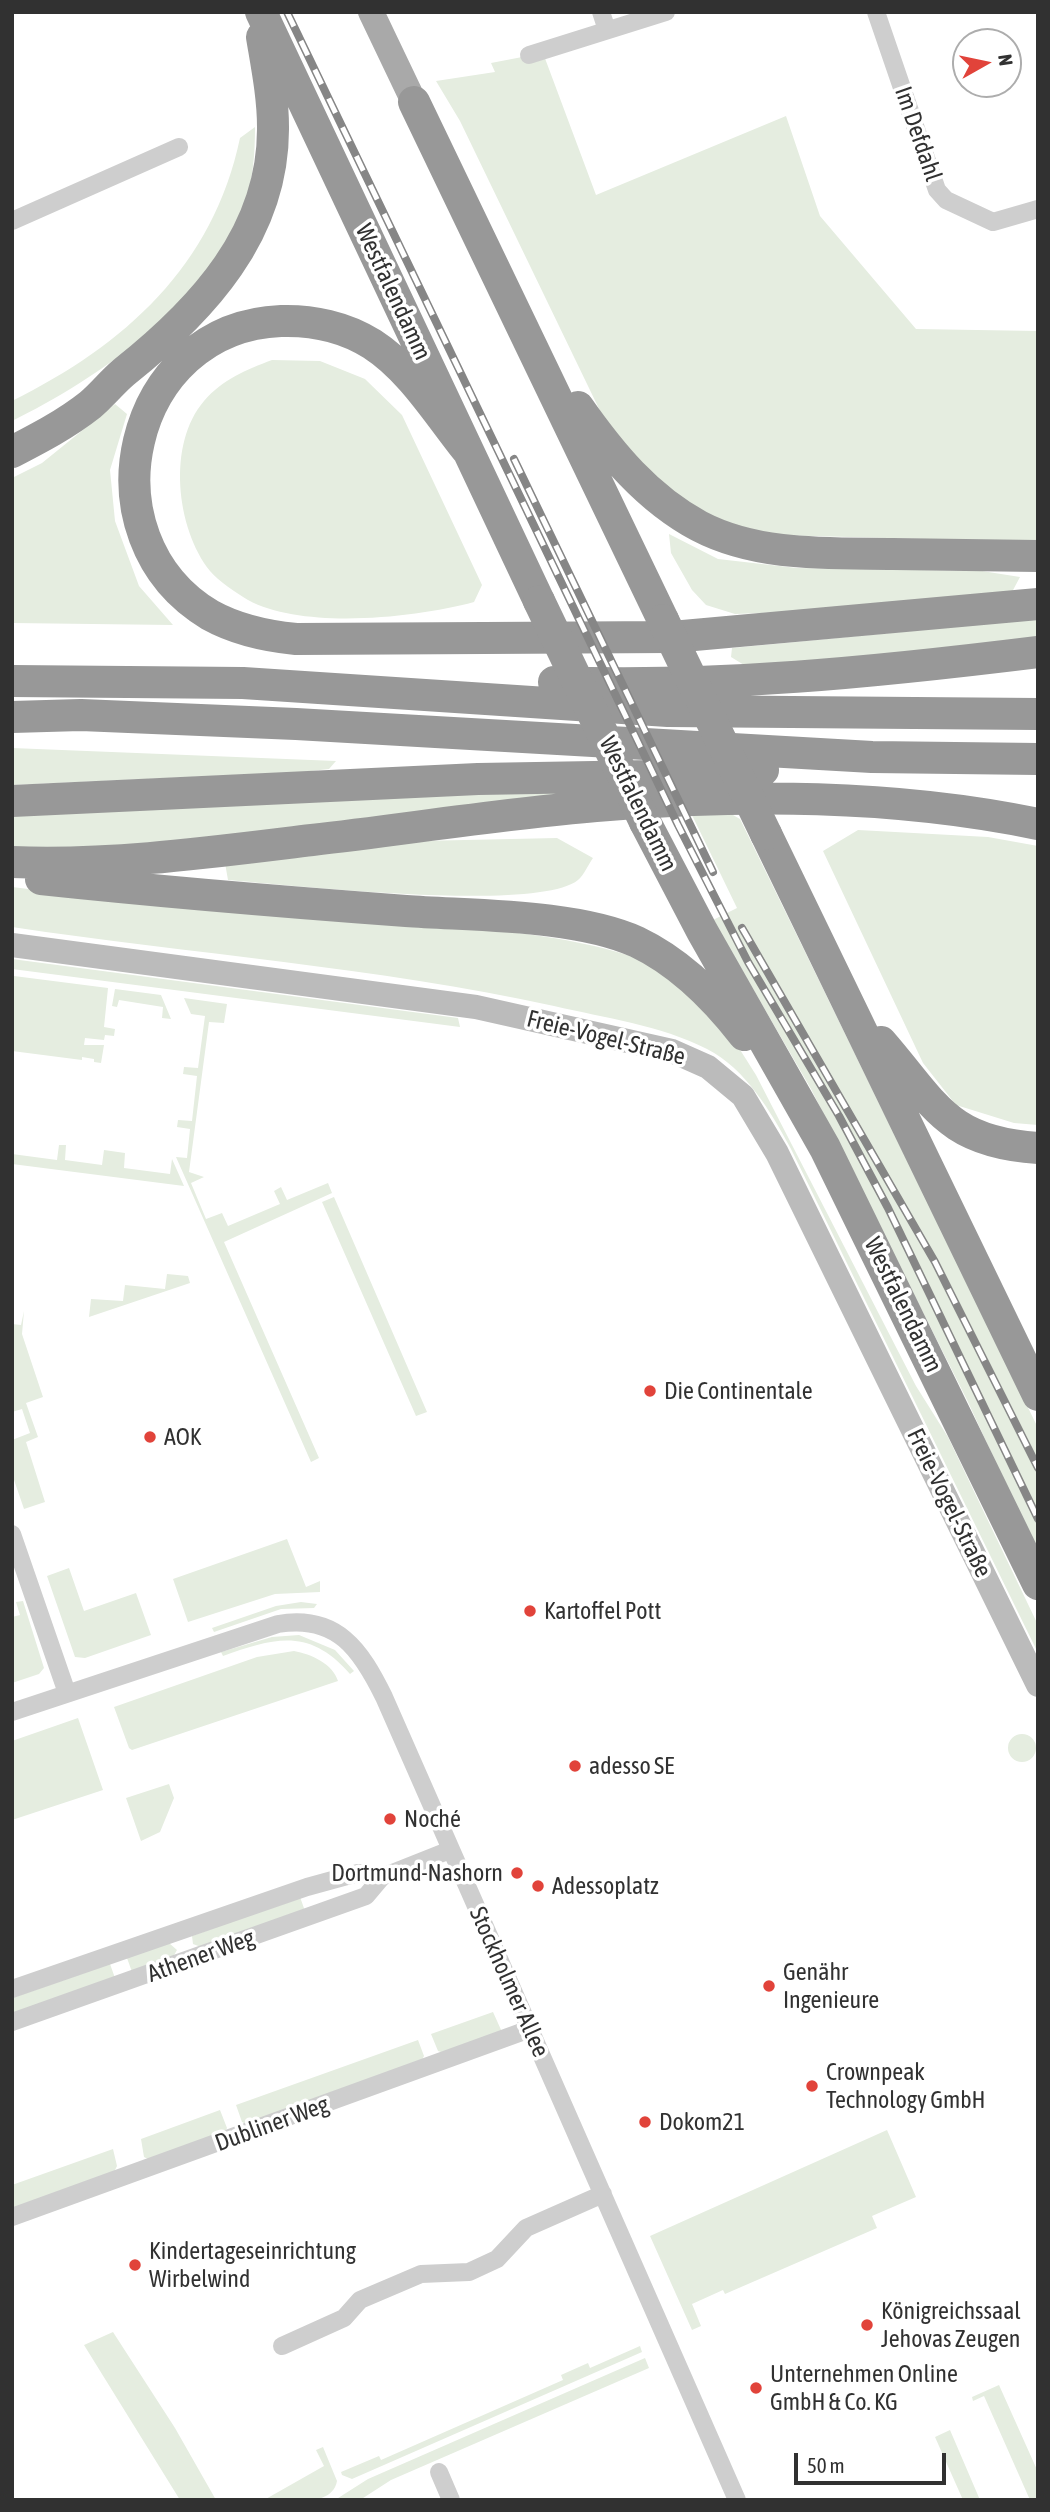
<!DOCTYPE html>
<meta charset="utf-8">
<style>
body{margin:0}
#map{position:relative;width:1050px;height:2512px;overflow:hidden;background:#fff;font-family:"Asap Condensed",sans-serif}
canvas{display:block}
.frame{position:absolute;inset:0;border:14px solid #313131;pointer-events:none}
.north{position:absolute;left:952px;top:28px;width:70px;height:70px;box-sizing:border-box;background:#fff;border:2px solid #adadad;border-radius:50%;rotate:81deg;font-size:19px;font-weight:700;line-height:28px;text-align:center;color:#313131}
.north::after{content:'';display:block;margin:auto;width:24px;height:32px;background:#e1433a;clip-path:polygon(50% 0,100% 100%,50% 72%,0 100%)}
.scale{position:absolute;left:794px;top:2453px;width:152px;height:32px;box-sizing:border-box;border:4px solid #313131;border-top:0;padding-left:9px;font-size:21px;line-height:24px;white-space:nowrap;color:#313131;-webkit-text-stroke:5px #fff;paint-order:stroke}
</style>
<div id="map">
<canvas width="1050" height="2512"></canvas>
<div class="frame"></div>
<div class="north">N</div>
<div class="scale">50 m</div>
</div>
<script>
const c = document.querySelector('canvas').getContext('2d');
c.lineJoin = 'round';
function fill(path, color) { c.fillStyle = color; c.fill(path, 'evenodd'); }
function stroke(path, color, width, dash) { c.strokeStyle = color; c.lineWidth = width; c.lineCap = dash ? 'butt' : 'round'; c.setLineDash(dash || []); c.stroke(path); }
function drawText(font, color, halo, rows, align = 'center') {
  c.font = font + ' "Asap Condensed",sans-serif'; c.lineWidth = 7; c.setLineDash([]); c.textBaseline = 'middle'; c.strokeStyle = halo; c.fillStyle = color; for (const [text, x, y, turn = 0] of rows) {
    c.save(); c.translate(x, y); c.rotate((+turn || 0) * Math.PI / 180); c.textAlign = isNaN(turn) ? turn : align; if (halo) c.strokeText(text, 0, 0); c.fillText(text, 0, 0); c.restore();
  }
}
fill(new Path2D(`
 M543,53L596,195L786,116L820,216L916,329L1038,331V542L773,535L731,525L691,507L616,444L460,121L436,81L495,72L491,63Z
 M255,127C255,155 253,180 244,207C214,299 96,380 12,421V401C125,345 213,266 240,138Z
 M272,360L320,361L365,379L402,415L482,585L474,602C415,618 303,630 248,600C237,593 218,581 210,571C176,528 167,444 204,401C223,379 246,370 272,360Z
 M115,404L127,414L110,470L115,521L139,586L173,625L12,623V478L42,463Z
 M669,534L718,559L797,568L982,571L1020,577L1012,592L812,611L735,614L706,605L692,590L671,553Z
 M1038,619V637L906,655L749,668L731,657L732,648Z
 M12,748L336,761L329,769L302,772L12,785Z
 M593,785L598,797L185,844L12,851V815Z
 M726,811L740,819L1038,1428V1553L967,1400L811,1089L713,920L737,908L691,813Z
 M858,830L988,837L1038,846V1125L1014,1123L956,1105L923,1063L823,851Z
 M557,838L593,858C588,865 584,875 578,880C538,913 289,885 228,880L225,863L419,841Z
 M12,887C121,901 230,912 339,919C432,925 562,929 648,962C699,982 729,1032 756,1075L916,1386L948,1437L1038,1625V1653L791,1149C771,1112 746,1069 707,1049C660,1025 605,1018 554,1006C376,967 192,954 12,927Z
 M12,959L458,1018L460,1027L12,969Z
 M14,976L108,988L104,1027L115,1029L114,1036L105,1035L104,1040L85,1038L84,1045H104L101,1063L94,1062V1059L82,1057V1060L12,1051Z
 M115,989L161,995L171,1019L162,1018L163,1007L119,1000L117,1007L112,1006Z
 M184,998L227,1004L224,1023L209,1022L189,1172L204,1177L191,1183L206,1219L222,1213L228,1226L280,1204L274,1191L281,1187L287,1200L328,1183L332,1193L224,1242L319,1458L311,1462L176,1157L187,1158L190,1129L177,1127L178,1120L192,1121L197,1076L183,1074L184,1067L198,1068L205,1016L191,1014Z
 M59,1145H66L65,1160L102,1165L104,1150L125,1153L124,1168L170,1174L172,1159L184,1186L12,1164V1154L57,1160Z
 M334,1197L427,1412L416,1416L322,1202Z
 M167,1274L188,1276L190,1283L89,1317L91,1299L123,1301L125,1285L165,1289Z
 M24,1311L22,1334L43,1397L26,1403L38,1437L26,1442L45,1502L24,1509L12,1474V1440L30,1433L22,1409L12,1412V1324L21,1325Z
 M287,1539L306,1587L320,1581V1592L275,1594L188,1622L173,1579Z
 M69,1568L84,1611L136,1593L151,1635L85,1658L75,1657L47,1576Z
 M23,1601L44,1668L39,1674L12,1683V1617L20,1615L16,1602Z
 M301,1602L317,1604L314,1608L281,1609L214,1632L212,1628L276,1606Z
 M299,1635L335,1650L354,1671L350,1674C310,1628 276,1637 223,1656L221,1652L272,1637Z
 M294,1651C311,1654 333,1664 338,1681L132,1750L129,1748L114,1707L257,1657Z
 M78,1718L103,1790L12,1820V1741Z
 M1008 1748a14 14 0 1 1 28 0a14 14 0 1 1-28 0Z
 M169,1784L174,1798L160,1832L141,1841L126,1798Z
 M300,1897L305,1911L201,1947L193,1944L192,1936Z
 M169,1943L177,1950L173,1957L132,1972L127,1958Z
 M110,1964L115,1978L12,2013V1998Z
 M493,2012L502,2032L444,2053L438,2051L431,2034Z
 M418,2040L424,2056L421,2062L248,2125L242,2122L236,2105Z
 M220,2110L227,2128L224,2134L150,2160L144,2157L141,2139Z
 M887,2130L916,2197L872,2216L877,2228L725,2294L723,2290L692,2304L701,2326L692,2330L650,2236Z
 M113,2149L117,2166L114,2172L12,2209V2185Z
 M113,2332L175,2428L216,2500H180L84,2345Z
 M640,2346L642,2352L352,2479L342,2475L341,2472L379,2456L381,2460L563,2380L561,2375L588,2363L590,2368Z
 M645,2358L649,2368L391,2480L360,2500H335L368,2479Z
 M999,2385L1038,2472V2500H1030L984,2396L973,2401L972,2397Z
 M950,2430L980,2500H963L935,2437Z
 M323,2447L337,2481C332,2509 285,2500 264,2500L324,2466L316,2450Z`), '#e5ede0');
stroke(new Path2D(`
 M601,12L607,30
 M876,12L937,190L946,200L993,222L1038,209
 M529,55L666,12
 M12,221L179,147
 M12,1534L67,1693
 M12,1712L278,1624C337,1614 361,1650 384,1697L737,2500
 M12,1989L307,1887L358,1873L382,1877
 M12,2022L366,1896L382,1877L450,1850
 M12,2217L530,2029
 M282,2346L344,2318L360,2300L421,2274L469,2272L497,2259L526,2228L603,2194
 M439,2472L451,2500`), '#cecece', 18);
stroke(new Path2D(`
 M12,945L476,1007L672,1051L708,1067L743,1096L777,1153L1038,1685`), '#bbb', 24);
stroke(new Path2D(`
 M371,12L414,102`), '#a9a9a9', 26);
stroke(new Path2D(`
 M261,12L539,601
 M414,102L663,620
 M578,407C611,454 647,498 699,526C758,557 829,553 893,554C941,555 990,555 1038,556
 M467,450C438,414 411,369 372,344C345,327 312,320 281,321C127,327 80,537 210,615C237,630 265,636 296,639L672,637L1038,604
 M12,452C39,438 66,424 90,405C102,395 112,382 124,372C202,310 274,233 273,127C273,97 267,67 262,37
 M12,681L243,683L668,711L1038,714
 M554,682C717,688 876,672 1038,652
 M12,717L81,715L296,724L872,757L1038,759
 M12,801L478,779L710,775L763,770
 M645,822L702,931L825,1148L1038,1584
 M766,834L1038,1395
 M12,862C112,866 213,852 312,840C407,829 501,814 596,806C743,794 893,794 1038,824
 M41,879C163,892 284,902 406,911C474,916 575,914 637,942C679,962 716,999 744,1035
 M881,1042C935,1104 946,1142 1038,1148`), '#989898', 32);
const rail = new Path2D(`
 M287,12L678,825L748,962L839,1116L888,1208L1038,1519
 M514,459L713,872
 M742,928L935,1262L1038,1468`);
stroke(rail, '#868686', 8);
stroke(rail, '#fff', 5, [16]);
stroke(new Path2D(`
 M539,601L645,822
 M663,620L766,834`), '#989898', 32);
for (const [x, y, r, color] of [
 [650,1391,7,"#e1433a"],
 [150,1437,7,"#e1433a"],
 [530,1611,7,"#e1433a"],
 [575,1766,7,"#e1433a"],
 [390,1819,7,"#e1433a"],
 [517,1873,7,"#e1433a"],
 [538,1886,7,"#e1433a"],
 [769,1986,7,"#e1433a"],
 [812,2086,7,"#e1433a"],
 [645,2122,7,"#e1433a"],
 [135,2265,7,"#e1433a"],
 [867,2325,7,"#e1433a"],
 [756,2388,7,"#e1433a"]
]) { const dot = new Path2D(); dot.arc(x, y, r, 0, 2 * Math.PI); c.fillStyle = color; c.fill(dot); stroke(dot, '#fff', 2.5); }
drawText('24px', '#313131', '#fff', [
 ["Im Defdahl",918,134,71],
 ["Westfalendamm",393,292,65],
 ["Westfalendamm",638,804,64],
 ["Freie-Vogel-Straße",606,1038,14],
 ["Westfalendamm",903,1305,64],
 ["Freie-Vogel-Straße",949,1503,64],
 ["Athener Weg",201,1956,-20],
 ["Stockholmer Allee",509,1982,66],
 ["Dubliner Weg",272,2124,-20]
]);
drawText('24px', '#313131', '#fff', [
 ["Die Continentale",664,1391],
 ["AOK",164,1437],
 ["Kartoffel Pott",544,1611],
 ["adesso SE",589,1766],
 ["Noché",404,1819],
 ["Dortmund-Nashorn",503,1873,"right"],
 ["Adessoplatz",552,1886],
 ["Genähr",783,1972],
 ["Ingenieure",783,2000],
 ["Crownpeak",826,2072],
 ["Technology GmbH",826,2100],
 ["Dokom21",659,2122],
 ["Kindertageseinrichtung",149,2251],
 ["Wirbelwind",149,2279],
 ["Königreichssaal",881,2311],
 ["Jehovas Zeugen",881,2339],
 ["Unternehmen Online",770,2374],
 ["GmbH & Co. KG",770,2402]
], 'left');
</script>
